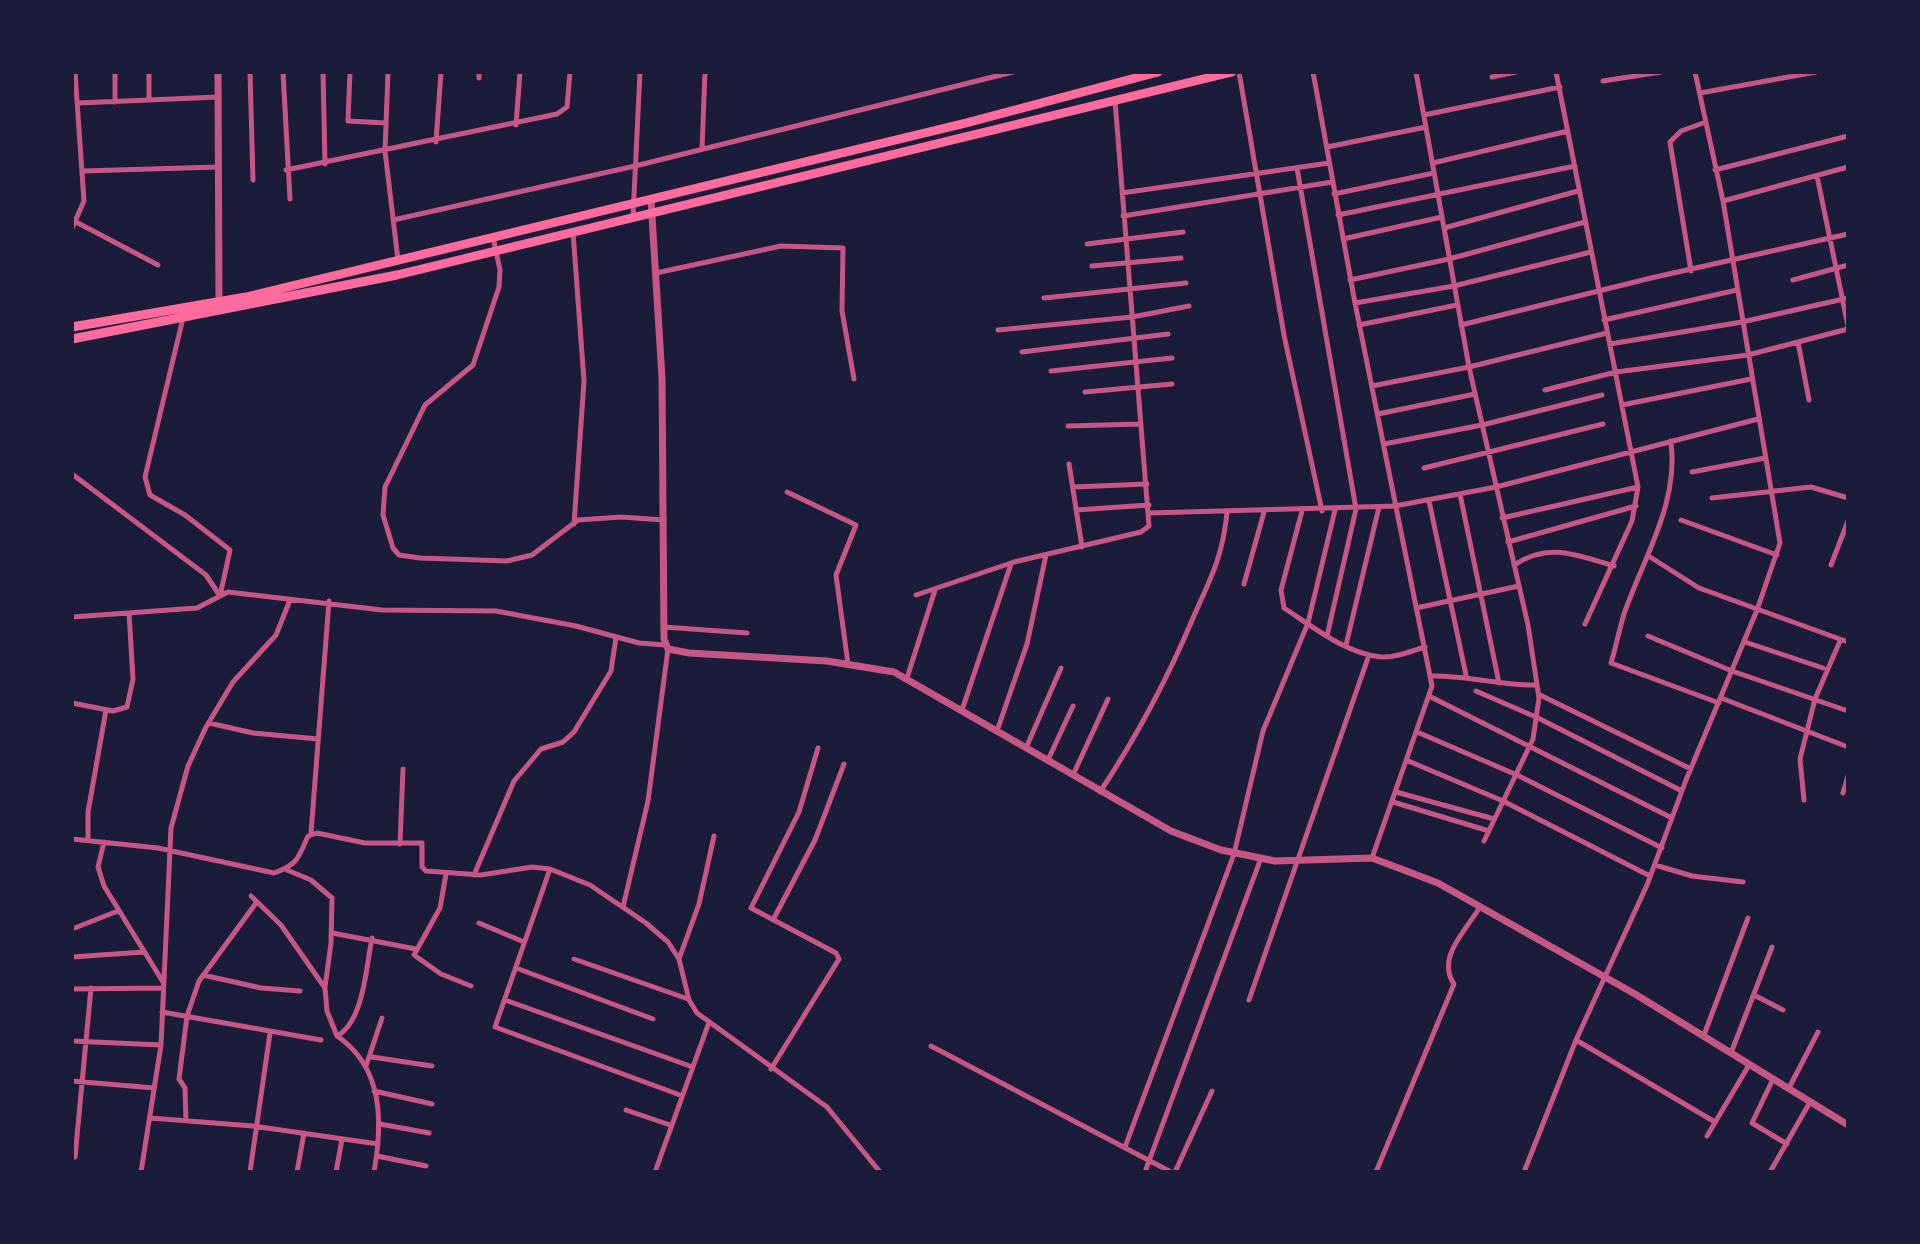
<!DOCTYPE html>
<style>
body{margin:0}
#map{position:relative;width:1920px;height:1244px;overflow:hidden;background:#1b1b3a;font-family:"Varela Round",sans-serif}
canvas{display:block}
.frame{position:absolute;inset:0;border:74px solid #1b1b3a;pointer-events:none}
</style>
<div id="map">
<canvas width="1920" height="1244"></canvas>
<div class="frame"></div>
</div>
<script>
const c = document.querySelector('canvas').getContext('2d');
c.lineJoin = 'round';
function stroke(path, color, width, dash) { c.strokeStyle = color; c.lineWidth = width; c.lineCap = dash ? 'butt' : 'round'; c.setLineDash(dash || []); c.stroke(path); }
stroke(new Path2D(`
 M250,72L253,180
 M283,72L290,199
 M323,72L325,164
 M350,72L348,121L386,123
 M388,72L385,151L398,260
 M1239,72L1284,335L1322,511
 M1313,72L1355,303L1432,686L1372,858
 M1416,72L1469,367L1528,625L1539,698L1533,739L1484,841
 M1556,72L1638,487L1632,521L1585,624
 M1492,77L1516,72
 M479,78V72
 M1603,81L1661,72
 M1700,93L1816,72
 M149,100V72
 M115,102V72
 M79,103L218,97
 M1424,115L1560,87
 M516,125L520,72
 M436,142L441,72
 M1327,147L1426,127
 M702,149L705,72
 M1433,163L1568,131
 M1297,168L1356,509L1327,636
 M286,170L557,114L567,107L570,72
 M1715,170L1848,136
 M83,171L218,167
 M1817,176L1848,326
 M1122,193L1329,163
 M1334,194L1434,173
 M1723,201L1848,167
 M1338,215L1575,166
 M633,216L640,72
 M1123,216L1332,182
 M393,220L635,166L1013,72
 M76,222L158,265
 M72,228L84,201L75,72
 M1444,228L1578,191
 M573,232L584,381L574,524
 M493,237L500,270L499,287L473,365L425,405L385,487L383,515L393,548L399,555L420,558L507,561L532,555L578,520L621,517L664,520
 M1343,239L1442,217
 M1087,244L1183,232
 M1092,266L1181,258
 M1691,271L1670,142L1681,131L1706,122
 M656,273L781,246L843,248L842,311L854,379
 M1350,280L1449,259L1585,222
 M1793,280L1848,265
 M1044,298L1186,283
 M1355,303L1454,286L1591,252
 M1604,320L1737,290
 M1359,325L1457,305
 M1461,325L1651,278L1848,234
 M998,330L1132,317L1189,306
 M1798,342L1809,400
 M1610,344L1742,322L1848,298
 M1022,352L1168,334
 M1051,371L1172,358
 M1372,386L1469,367L1607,333
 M1545,390L1616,372L1748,355L1848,329
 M1085,392L1172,384
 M1622,405L1751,379
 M1378,414L1475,394
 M1068,426L1141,424
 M1671,441C1679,504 1644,556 1624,614C1619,630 1616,647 1611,663L1719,703
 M1384,444L1482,425L1602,395
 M1069,464L1082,547
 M1424,468L1603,424
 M1692,472L1765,458
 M72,474L206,575L220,596L230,550L185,515L150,495L145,477L183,318
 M1073,487L1147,484
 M787,492L856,525L836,575L848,664
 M1460,494L1499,683
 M1712,498L1811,487L1848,498
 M1429,501L1466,675
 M1076,510L1149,505
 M1302,511L1281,590L1284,608C1312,626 1346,654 1381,657C1396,658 1411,651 1425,647
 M1150,513L1395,506L1496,487L1758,419
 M1502,518L1638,487
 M1681,520L1777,555
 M1508,542L1636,506
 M1650,557L1699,588L1848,642
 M1514,565C1549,542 1576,555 1614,566
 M1831,565L1848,521
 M1244,584L1264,512
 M916,595L1014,562L1141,532L1149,526L1115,101
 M1416,608L1519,586
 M72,617L197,608L228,592L382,610L496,611L576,626L639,643L665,645
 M664,627L747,633
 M1648,636L1732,671L1848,711
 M1745,642L1823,668
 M1346,645L1379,507
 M1431,676C1467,675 1501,686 1537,685
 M907,678L935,590
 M1476,691L1538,718L1682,791
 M1540,695L1691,769
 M1431,697L1672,818
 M1721,698L1848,747
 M72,703L113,711L127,707L133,679L129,613
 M962,710L1011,564
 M209,723L253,733L318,739
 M997,731L1027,644L1046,555
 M1417,732L1517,775L1662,848
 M1026,748L1061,668
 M1048,760L1073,706
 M1406,760L1503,801L1650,876
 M1073,775L1108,699
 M1100,792C1137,736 1167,680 1193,618C1211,577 1222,559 1227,513
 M1396,792L1494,819
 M1843,793L1848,776
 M1804,800L1800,759L1815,699L1840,641
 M1393,802L1489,831
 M311,833L329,601
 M72,839L158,848L274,873C297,865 298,859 308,836L317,833L365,843H422V867L426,871L481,875L532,867L550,869L590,885L646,923L668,942L679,959L689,1000L697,1013L827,1107L880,1172
 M88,840V812L106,710
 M104,842L98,867L104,886L163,982
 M400,844L403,769
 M1655,865L1692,876L1743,882
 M550,869L495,1027L680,1095
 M287,870L311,880L332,898L331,943L325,987
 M446,874L440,908L414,955L441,974L471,986
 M474,875L514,781L541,749L563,742L574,732L611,671L616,637
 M251,896L281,925L325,988L327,1011L337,1036
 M623,907L648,801L668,649
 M773,920L815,840L844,764
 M479,923L524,942
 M72,929L118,911
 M332,933L416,949
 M372,938C366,967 364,1021 337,1036C383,1067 383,1121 374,1172
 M72,957L144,952
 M574,959L688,999
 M679,959L699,904L714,836
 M516,968L653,1019
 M203,975L261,988L300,991
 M72,989L163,988
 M1754,995L1783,1010
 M505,1000L690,1066
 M1249,1000L1369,655
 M162,1012L321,1040
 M1704,1035L1748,918
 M1576,1040L1715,1122
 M72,1041L161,1045
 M931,1046L1171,1172
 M1731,1053L1772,947
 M372,1057L432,1066
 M366,1066L382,1018
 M771,1069L839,959L836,953L751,908L799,812L818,748
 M1773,1079L1752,1123L1787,1144
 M72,1081L154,1088
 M1789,1088L1818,1032
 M374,1091L432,1104
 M626,1110L670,1125
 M150,1118L253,1126L378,1144
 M186,1121L185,1088L179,1079L187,1016L199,981L256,903
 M380,1124L429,1133
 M1707,1136L1749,1065
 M1125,1147L1234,854L1263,731L1308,623L1335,510
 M377,1156L426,1166
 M75,1157L91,988
 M141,1172L161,1045L171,828L188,766L206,727L233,682L276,635L290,600
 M250,1172L270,1033
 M297,1172L304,1133
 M336,1172L342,1139
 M655,1172L708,1025
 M1145,1172L1261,858
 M1175,1172L1212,1091
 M1376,1172L1454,984C1436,958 1466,930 1480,907
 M1524,1172L1576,1040L1647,885L1686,780L1757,610L1780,543L1723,201L1695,72
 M1770,1172L1810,1102`), '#c65784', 5);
stroke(new Path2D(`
 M218,72L219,302
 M651,200L662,378L664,639L668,649L689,653L827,661L894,672L1171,831L1221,850L1275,861L1372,858L1438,883L1635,994L1848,1125`), '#c65784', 7);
stroke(new Path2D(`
 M72,327L246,297L966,123L1158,72
 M72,339L397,275L1232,72`), '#ff6b9d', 9);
</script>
